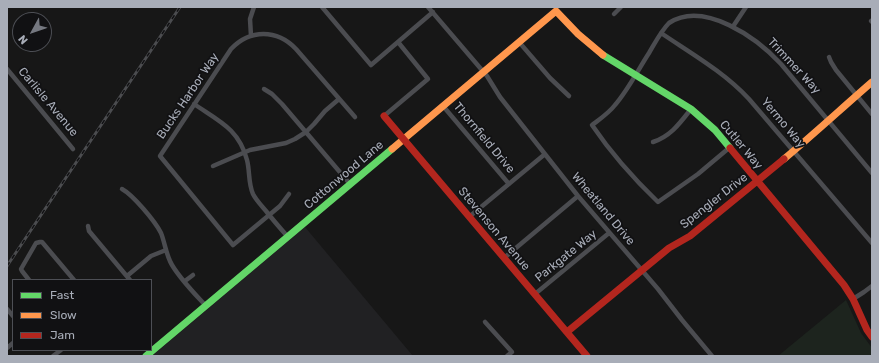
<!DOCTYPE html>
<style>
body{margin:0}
#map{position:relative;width:879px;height:363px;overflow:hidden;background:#171717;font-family:Rubik,sans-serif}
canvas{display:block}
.frame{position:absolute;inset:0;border:8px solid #a8adb8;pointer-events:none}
.legend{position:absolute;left:12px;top:279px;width:140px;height:72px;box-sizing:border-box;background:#111113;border:1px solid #4d4f55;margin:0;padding:5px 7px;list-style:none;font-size:12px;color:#a8adb8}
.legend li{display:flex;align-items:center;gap:8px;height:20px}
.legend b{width:20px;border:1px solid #4d4f55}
.north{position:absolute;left:12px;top:12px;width:40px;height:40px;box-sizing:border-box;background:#111113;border:1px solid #4d4f55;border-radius:50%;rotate:230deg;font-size:11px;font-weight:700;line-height:16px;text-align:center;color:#a8adb8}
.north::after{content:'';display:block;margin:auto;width:14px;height:18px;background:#757880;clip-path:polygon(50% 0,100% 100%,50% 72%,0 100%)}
</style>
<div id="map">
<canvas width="879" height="363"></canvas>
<div class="frame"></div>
<ul class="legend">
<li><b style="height:5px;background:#63d668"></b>Fast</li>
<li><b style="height:5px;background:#ff974d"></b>Slow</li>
<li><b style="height:5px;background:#b3261e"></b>Jam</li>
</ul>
<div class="north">N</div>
</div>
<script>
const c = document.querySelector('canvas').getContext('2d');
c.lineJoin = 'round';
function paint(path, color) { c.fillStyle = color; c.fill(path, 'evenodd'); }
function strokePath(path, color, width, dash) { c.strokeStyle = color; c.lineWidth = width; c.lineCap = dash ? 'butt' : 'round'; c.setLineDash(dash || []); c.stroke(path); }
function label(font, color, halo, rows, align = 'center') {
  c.font = font + ' Rubik,sans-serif'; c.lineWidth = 3.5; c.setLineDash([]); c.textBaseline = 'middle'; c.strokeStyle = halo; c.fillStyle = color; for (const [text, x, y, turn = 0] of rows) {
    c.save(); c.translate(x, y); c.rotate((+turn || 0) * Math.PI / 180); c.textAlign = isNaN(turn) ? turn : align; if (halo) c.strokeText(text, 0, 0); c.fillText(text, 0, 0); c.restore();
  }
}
const built = new Path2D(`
 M305 227 413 356H152Z`);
const green = new Path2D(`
 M846 300 861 333 872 348V356H778Z`);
const street = new Path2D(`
 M322 7 371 65 433 12
 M428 7 487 76 500 97 578 196 658 289 682 320 712 356
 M614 14 621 7
 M871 21 872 22
 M734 25 746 7
 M661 33C692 54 724 72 749 99L872 243
 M251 36 250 19 254 7
 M519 42 550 78 569 96
 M829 57 831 62 836 70 872 114
 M7 69 73 149
 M264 89 272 94 282 104 350 184
 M194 104C219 121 239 129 247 160 250 171 248 183 253 194 256 200 261 205 266 211 273 220 280 228 288 237
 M443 106 509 184
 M384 116 428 79 398 42
 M653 142C671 136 680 123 691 109
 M729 148 698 174 658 202C633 178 611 153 592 125 600 119 609 113 615 105 628 90 638 70 649 53 655 43 661 31 669 23 704 0 757 38 781 64L872 173
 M213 166 250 150 286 143 295 139 306 132 314 124 325 111 339 99
 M122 189C133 195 155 221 161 233 165 243 166 255 172 265 181 280 194 293 206 306
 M289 194 280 206 233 245 160 156 231 49C250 29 277 29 296 49L355 117
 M469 217 545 154
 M88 226 89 231 130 280
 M504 258 578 196
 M127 276 151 256 166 250
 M29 280 22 271 21 269 36 243 40 242H42L74 280
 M185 281 193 275
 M535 294 609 233
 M853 299 864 292 872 286
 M7 309 13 316
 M485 322 512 352 507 356
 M7 348 13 343
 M53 356 61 350`);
const fast = new Path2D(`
 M603 55 691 109 715 130 730 148
 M146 356 392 149`);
const slow = new Path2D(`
 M392 149 556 11 578 34 603 55
 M784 159C814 134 842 108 872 82`);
const jam = new Path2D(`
 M384 116 587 356
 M730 148 844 285 853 299 867 330 872 337
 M567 332 669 248 690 236 784 159`);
const rail = new Path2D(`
 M7 266 180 7`);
const streetNames = [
 ["Trimmer Way",794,66,47],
 ["Bucks Harbor Way",188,96,-56],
 ["Carlisle Avenue",48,102,50],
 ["Yermo Way",783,123,50],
 ["Thornfield Drive",484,138,50],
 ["Cutler Way",741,145,50],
 ["Cottonwood Lane",344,175,-40],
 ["Spengler Drive",714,201,-38],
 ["Wheatland Drive",603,209,50],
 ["Stevenson Avenue",494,229,50],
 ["Parkgate Way",566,256,-39]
];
paint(built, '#212123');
paint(green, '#1d241e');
strokePath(street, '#4b4c50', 4.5);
strokePath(fast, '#63d668', 7);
strokePath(slow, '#ff974d', 7);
strokePath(jam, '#b3261e', 7);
strokePath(rail, '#4b4c4f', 3);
strokePath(rail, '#111113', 1.5, [4.5]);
label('12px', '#a8adb8', '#111113', streetNames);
</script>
